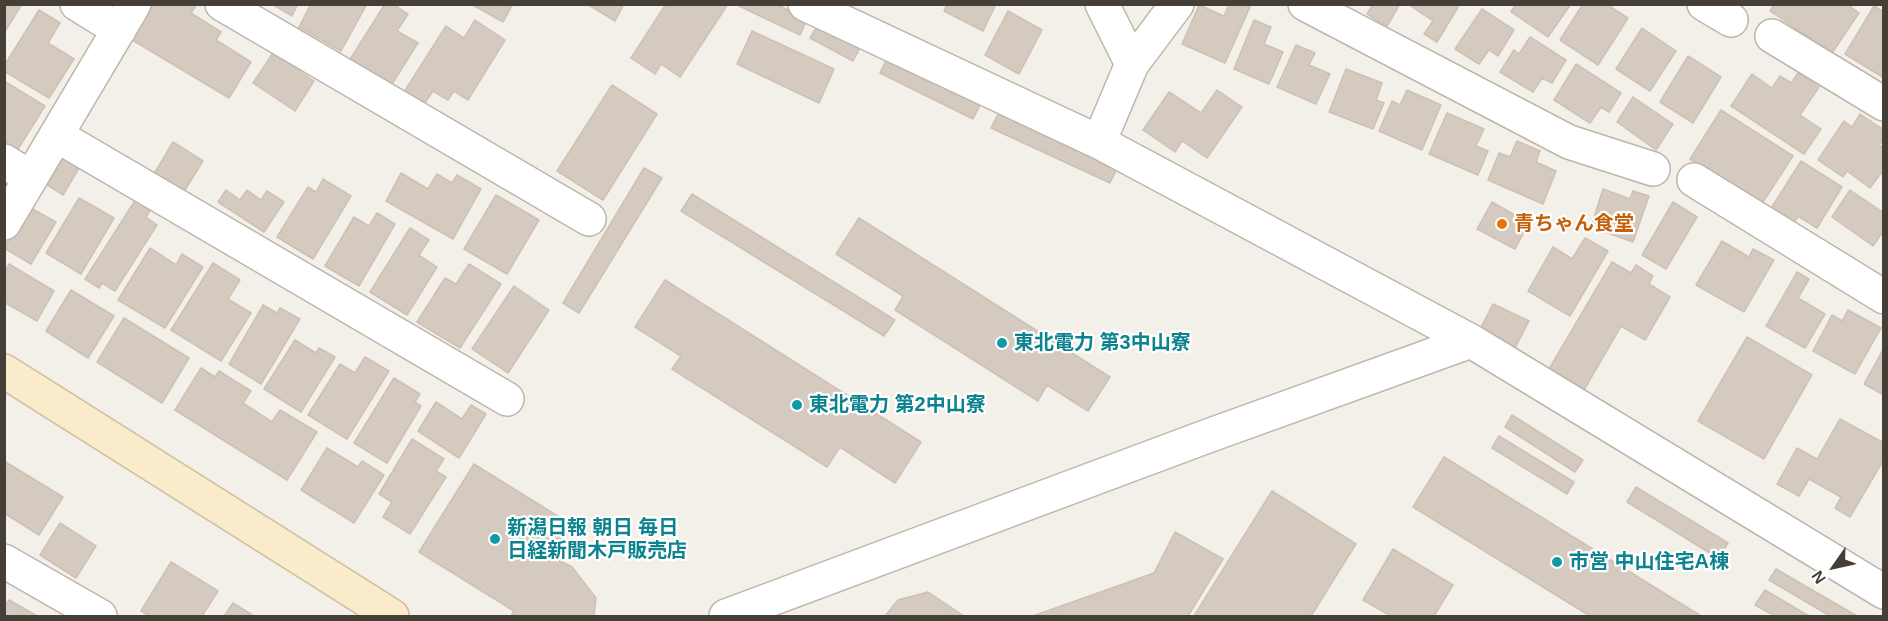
<!DOCTYPE html>
<meta charset="utf-8">
<style>
body{margin:0}
#map{position:relative;width:1888px;height:621px;overflow:hidden;background:#f3efe9;font-family:Arial,sans-serif}
canvas{display:block}
.frame{position:absolute;inset:0;border:6px solid #463f38;pointer-events:none}
.north{position:absolute;left:1804px;top:537px;width:60px;height:60px;-webkit-text-stroke:4px #fff;paint-order:stroke;rotate:236deg;font-size:16px;font-weight:700;line-height:24px;text-align:center;color:#463f38}
.north::after{content:'';display:block;margin:auto;width:21px;height:27px;background:#463f38;clip-path:polygon(50% 0,100% 100%,50% 72%,0 100%)}
</style>
<div id="map">
<canvas width="1888" height="621"></canvas>
<div class="frame"></div>
<div class="north">N</div>
</div>
<script>
const c = document.querySelector('canvas').getContext('2d');
c.lineJoin = 'round';
function paint(path, color) { c.fillStyle = color; c.fill(path, 'evenodd'); }
function strokePath(path, color, width, dash) { c.strokeStyle = color; c.lineWidth = width; c.lineCap = dash ? 'butt' : 'round'; c.setLineDash(dash || []); c.stroke(path); }
function label(font, color, halo, rows, align = 'center') {
  c.font = font + ' Arial,"Noto Sans JP",sans-serif'; c.lineWidth = 4.5; c.setLineDash([]); c.textBaseline = 'middle'; c.strokeStyle = halo; c.fillStyle = color; for (const [text, x, y, turn = 0] of rows) {
    c.save(); c.translate(x, y); c.rotate((+turn || 0) * Math.PI / 180); c.textAlign = isNaN(turn) ? turn : align; if (halo) c.strokeText(text, 0, 0); c.fillText(text, 0, 0); c.restore();
  }
}
const building = new Path2D(`
 M4 4H22L4 33Z
 M149 4H192L195 7 191 13 221 32 216 40 251 62 229 98 129 38Z
 M272 4H298L292 16Z
 M311 4H367L341 51 299 27Z
 M385 4H393L408 14 397 31 418 43 390 87 349 61Z
 M471 4H513L503 22Z
 M587 4H624L615 21Z
 M666 4H728L680 77 661 64 655 74 631 58Z
 M740 4H776L807 20 800 35 739 6Z
 M947 4H996L983 31 944 11Z
 M1229 4H1245L1250 7 1225 63 1182 44 1199 5 1224 16Z
 M1371 4H1400L1387 26 1367 14 1372 6Z
 M1408 4H1460L1437 42 1424 34 1433 21Z
 M1516 4H1571L1548 37 1511 12Z
 M1583 4H1606L1628 18 1598 65 1560 40Z
 M1774 4H1847L1859 13 1832 53 1770 11Z
 M1874 6 1884 12V78L1845 54Z
 M1482 9 1514 30 1498 56 1489 50 1479 64 1455 49Z
 M39 10 60 23 48 43 74 59 49 98 4 71V66Z
 M1008 11 1042 30 1019 74 985 55Z
 M475 20 505 40 468 100 454 91 448 100 433 91 424 104 404 92 446 26 464 38Z
 M1254 20 1271 27 1264 44 1283 52 1269 84 1234 69Z
 M818 25 860 48 853 61 810 38Z
 M1642 28 1676 51 1650 91 1616 69Z
 M752 31 834 69 819 103 737 64Z
 M1530 37 1566 60 1552 83 1542 78 1533 92 1500 72 1514 50 1519 54Z
 M1296 45 1315 53 1309 65 1330 74 1316 104 1277 87Z
 M273 53 314 81 295 111 253 83Z
 M1688 56 1721 77 1693 123 1660 102Z
 M887 58 980 105 973 119 880 73Z
 M1576 64 1621 93 1609 112 1601 107 1590 123 1554 100Z
 M1346 69 1382 83 1376 100 1384 103 1373 129 1329 112Z
 M1798 73 1819 87 1800 115 1821 129 1804 154 1731 106 1752 74 1772 88 1780 76 1791 83Z
 M4 81 45 106 18 149 4 141Z
 M612 85 657 114 603 200 557 171Z
 M1217 90 1242 107 1207 158 1182 141 1175 152 1143 130 1169 92 1201 113Z
 M1407 90 1441 105 1422 150 1379 131 1392 101 1400 105Z
 M1633 97 1673 124 1656 150 1617 122Z
 M1000 110 1118 166 1110 183 991 128Z
 M1721 110 1793 156 1761 205 1690 159Z
 M1447 113 1484 129 1476 146 1488 151 1478 175 1429 154Z
 M1860 114 1884 130V138L1879 145 1884 148V169L1870 188 1847 171 1843 177 1818 160 1844 121 1852 127Z
 M1517 141 1540 151 1536 162 1556 171 1543 204 1488 180 1499 153 1510 157Z
 M173 142 203 161 183 193 154 174Z
 M62 150 82 163 63 195 43 182Z
 M1801 161 1842 187 1817 228 1798 216 1793 224 1770 210Z
 M644 168 662 178 579 313 563 303Z
 M401 173 428 189 437 174 452 183 457 175 481 189 453 239 386 201Z
 M323 179 351 196 313 259 277 237 308 187 316 192Z
 M1603 189 1630 199 1633 191 1649 196 1633 242 1591 227Z
 M226 190 240 200 247 190 261 200 267 191 284 202 264 232 218 202Z
 M1850 190 1884 213V230L1873 246 1832 217Z
 M692 194 895 320 884 336 681 211Z
 M496 195 539 220 507 274 464 249Z
 M79 198 114 218 81 274 46 253Z
 M136 199 151 209 146 217 157 225 115 291 102 283 99 288 85 279Z
 M1492 202 1529 223 1515 249 1477 229Z
 M1673 202 1697 217 1666 269 1642 255Z
 M29 207 56 222 31 264 4 248Z
 M377 213 395 224 359 286 325 266 354 217 369 226Z
 M859 218 1110 377 1088 411 1047 385 1038 401 895 310 903 296 836 254Z
 M410 228 429 240 419 255 437 267 407 315 370 292Z
 M1585 238 1608 251 1570 316 1528 291 1553 247 1572 259Z
 M1722 241 1749 257 1753 249 1774 260 1744 312 1696 285Z
 M150 248 176 265 182 254 203 267 165 328 118 300Z
 M1612 262 1631 273 1636 265 1653 276 1649 284 1670 297 1645 340 1621 326 1584 390 1549 369Z
 M213 263 240 280 228 299 251 313 221 361 171 330Z
 M9 264 54 291 37 321 4 302V273Z
 M469 264 501 284 460 348 417 322 445 278 456 284Z
 M1797 272 1809 279 1798 298 1825 314 1805 348 1766 326Z
 M665 280 921 442 895 483 840 447 827 467 672 369 681 356 635 327Z
 M514 286 549 310 508 373 472 349Z
 M71 290 114 316 88 358 46 331Z
 M1493 304 1529 321 1514 350 1478 333Z
 M263 305 277 313 280 308 300 319 261 384 229 364Z
 M1848 310 1881 328 1855 374 1813 351 1832 315 1842 321Z
 M124 318 189 358 162 403 97 362Z
 M1747 337 1812 375 1764 459 1698 421Z
 M295 340 316 353 319 348 335 357 301 412 264 389Z
 M1884 348V395L1864 384Z
 M365 357 389 371 347 439 308 415 340 364 355 373Z
 M201 368 215 377 219 371 251 391 243 403 272 422 280 410 317 432 287 480 175 410Z
 M394 378 420 394 415 402 421 406 387 463 354 443Z
 M436 402 462 419 471 405 486 414 459 458 418 431Z
 M1512 415 1583 460 1575 472 1505 427Z
 M1840 419 1884 443V459L1850 517 1835 508 1841 497 1809 479 1799 496 1777 484 1797 448 1817 459Z
 M1499 436 1574 482 1567 494 1492 448Z
 M412 439 444 459 436 471 446 477 410 534 383 517 392 502 379 494Z
 M327 448 358 467 362 461 384 475 354 523 301 490Z
 M1444 457 1701 616H1590L1413 507Z
 M4 461 63 497 39 535 4 513Z
 M474 464 572 525 553 557 572 567 596 598 594 616H511L514 611 419 552Z
 M1636 487 1728 543 1718 558 1627 502Z
 M1272 491 1356 544 1311 616H1194Z
 M60 523 96 546 76 578 40 555Z
 M1175 532 1223 559 1188 616H1033L1154 573Z
 M1393 549 1453 585 1434 616H1391L1363 600Z
 M171 562 218 591 202 616H150L141 611Z
 M1776 569 1857 616H1830L1769 580Z
 M1765 590 1809 616H1775L1755 605Z
 M928 592 964 616H885L898 600Z
 M9 600 37 616H4V608Z
 M233 603 254 616H224Z`);
const street = new Path2D(`
 M77 4 119 30
 M222 4 589 219
 M805 4 1099 142 1471 341 1884 592
 M1102 4 1132 64
 M1305 4 1569 142 1653 169
 M1704 4 1731 20
 M1772 36 1884 104
 M56 135 507 399
 M1099 142 1132 64 1177 4
 M4 161 31 178
 M1694 180 1884 297
 M4 223 134 4
 M4 561 100 616
 M726 616 1205 437 1471 341`);
const secondary = new Path2D(`
 M4 371 392 616`);
const markers = [
 [1502,224,6,"#e8710a"],
 [1002,343,6,"#0f9aa8"],
 [797,405,6,"#0f9aa8"],
 [495,539,6,"#0f9aa8"],
 [1557,562,6,"#0f9aa8"]
];
const foodNames = [
 ["青ちゃん食堂",1514,224]
];
const cultureNames = [
 ["東北電力 第3中山寮",1014,343],
 ["東北電力 第2中山寮",809,405],
 ["新潟日報 朝日 毎日",507,528],
 ["日経新聞木戸販売店",507,551],
 ["市営 中山住宅A棟",1569,562]
];
paint(building, '#d4cabf');
strokePath(building, '#cec1b3', 1.5);
strokePath(street, '#beb6ac', 36);
strokePath(secondary, '#cfbd9c', 36);
strokePath(street, '#fff', 33);
strokePath(secondary, '#faebcb', 33);
for (const [x, y, r, color] of markers) { const dot = new Path2D(); dot.arc(x, y, r, 0, 2 * Math.PI); c.fillStyle = color; c.fill(dot); strokePath(dot, '#fff', 2); }
label('bold 20px', '#c56008', '#fff', foodNames, 'left');
label('bold 20px', '#0d838f', '#fff', cultureNames, 'left');
</script>
